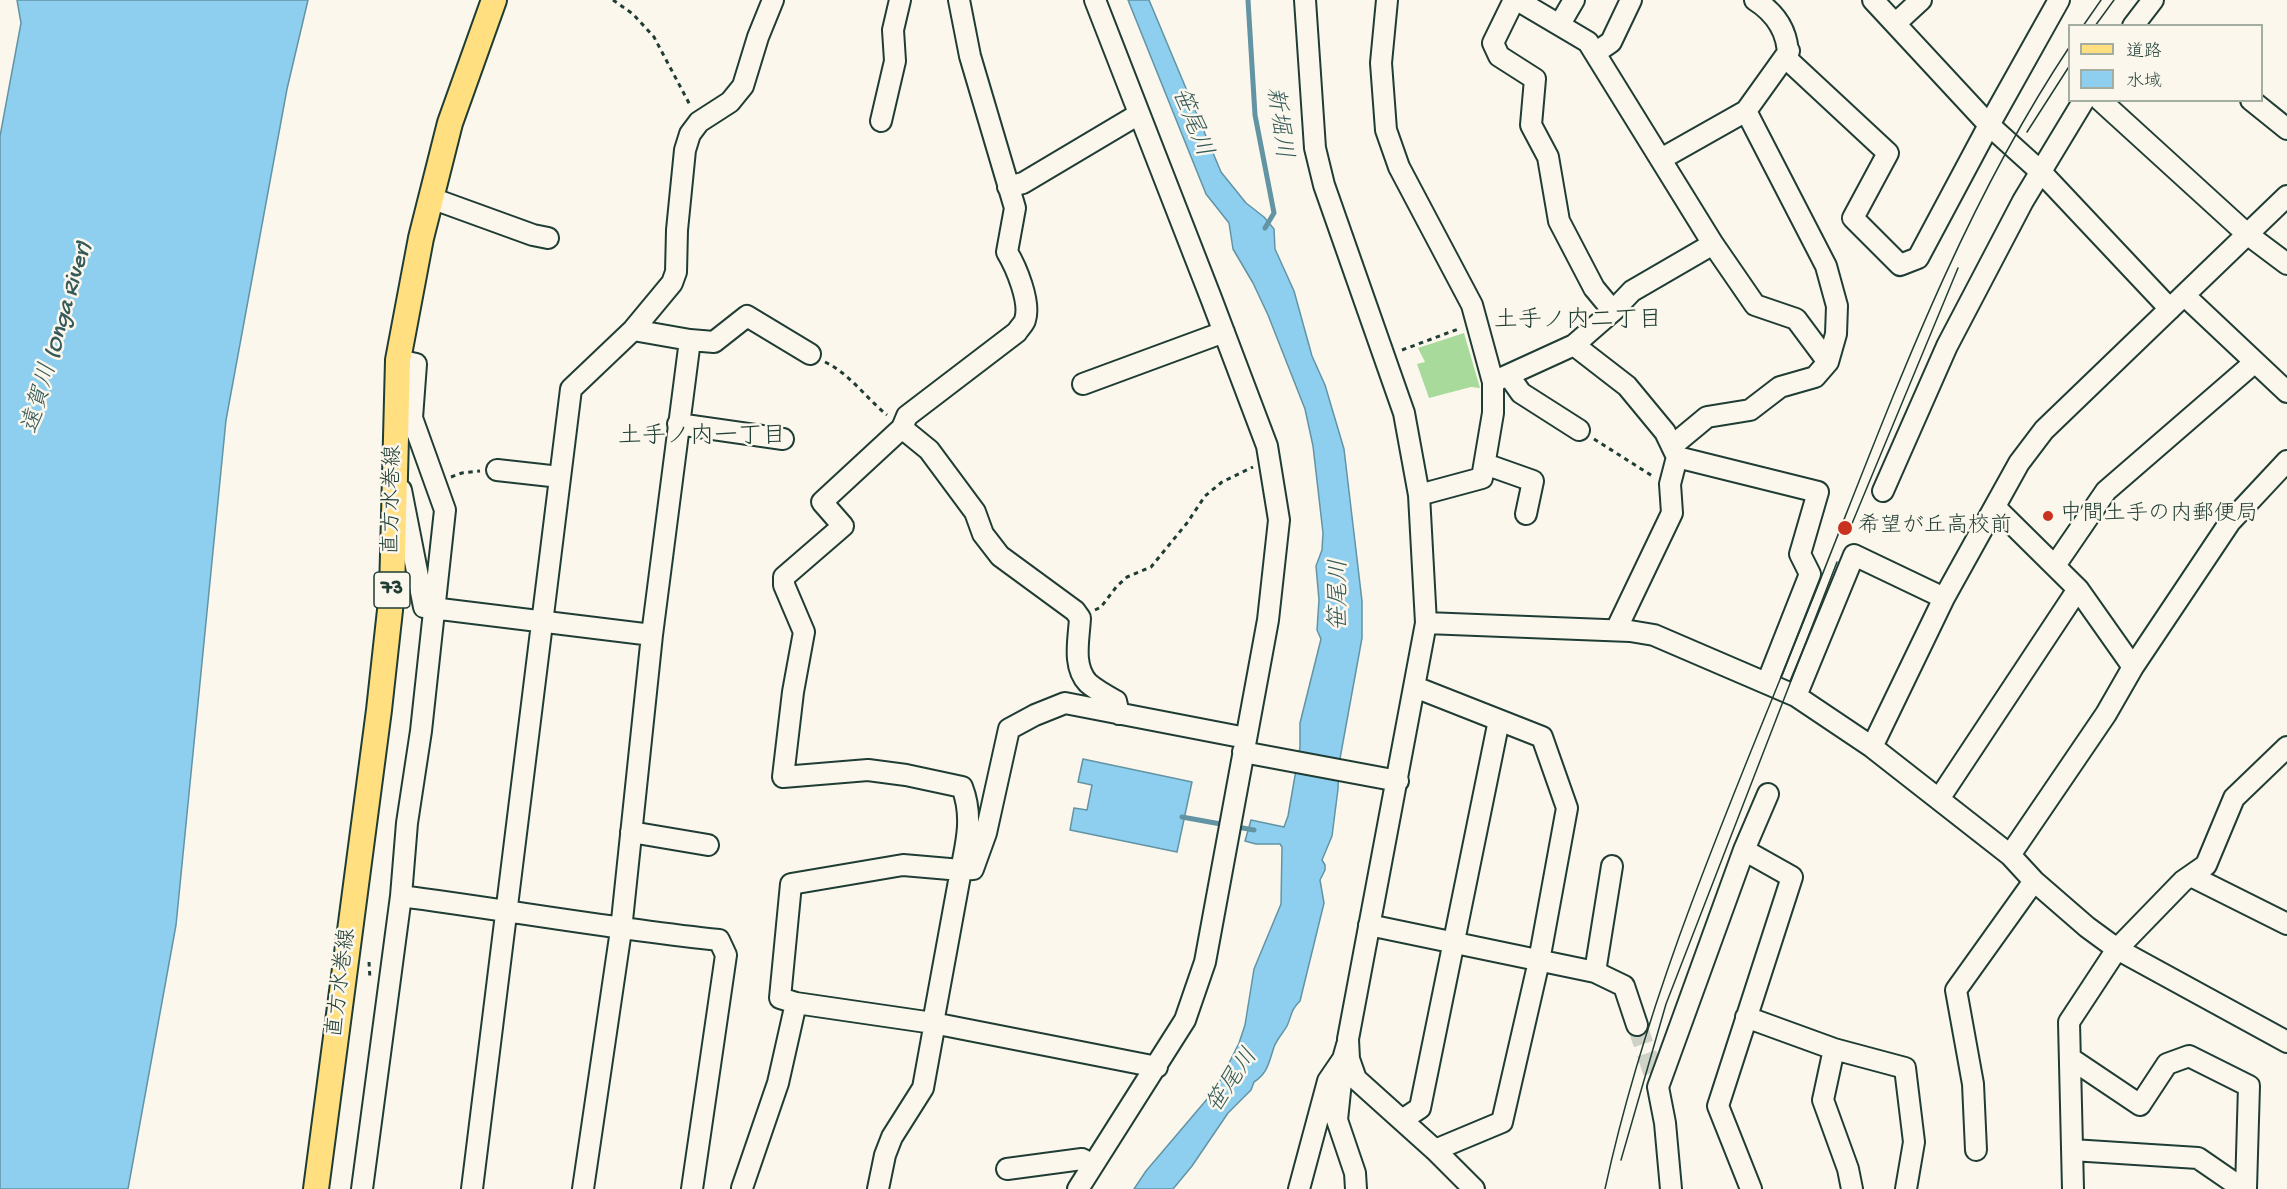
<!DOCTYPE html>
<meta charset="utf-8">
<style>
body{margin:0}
#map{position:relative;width:2287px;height:1189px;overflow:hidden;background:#fbf7ec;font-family:"Gochi Hand","Klee One",sans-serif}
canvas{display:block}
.legend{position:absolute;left:2068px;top:24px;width:195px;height:78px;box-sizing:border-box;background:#fbf7ec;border:2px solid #a3ada2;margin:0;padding:8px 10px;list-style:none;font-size:18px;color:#1f3d34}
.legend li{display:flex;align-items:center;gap:12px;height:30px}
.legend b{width:30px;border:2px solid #a3ada2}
</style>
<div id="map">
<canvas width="2287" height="1189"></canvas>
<ul class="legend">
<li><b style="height:8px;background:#ffdf80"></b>道路</li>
<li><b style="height:16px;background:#8eceef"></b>水域</li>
</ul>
</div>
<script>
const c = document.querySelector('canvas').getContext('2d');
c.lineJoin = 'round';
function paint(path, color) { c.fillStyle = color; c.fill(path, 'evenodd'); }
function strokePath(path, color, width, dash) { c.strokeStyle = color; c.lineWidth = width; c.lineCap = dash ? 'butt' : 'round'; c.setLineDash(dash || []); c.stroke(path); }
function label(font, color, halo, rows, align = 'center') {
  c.font = font + ' "Gochi Hand","Klee One",sans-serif'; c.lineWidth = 5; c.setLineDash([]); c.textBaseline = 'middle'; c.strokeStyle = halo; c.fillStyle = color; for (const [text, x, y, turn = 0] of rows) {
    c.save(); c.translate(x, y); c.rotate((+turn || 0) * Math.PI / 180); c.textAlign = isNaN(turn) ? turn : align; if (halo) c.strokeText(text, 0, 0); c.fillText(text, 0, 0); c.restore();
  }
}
const green = new Path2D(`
 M1464 333 1480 388 1471 387 1429 398 1417 364 1425 362 1418 348Z`);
const water = new Path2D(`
 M17 0H308L287 89 226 420 176 925 128 1189H0V136L21 23Z
 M1128 0H1149L1221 172 1246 203 1264 217 1274 229 1275 249 1294 291 1312 356 1325 385 1344 449 1362 601V638L1339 764 1338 789 1332 836 1322 860 1325 865V870L1320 880 1324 903 1300 1001C1290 1011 1292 1015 1287 1026 1283 1033 1277 1039 1274 1047 1269 1062 1268 1073 1254 1082L1251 1090 1228 1113 1192 1166 1173 1189H1134L1146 1171 1208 1098 1221 1079 1239 1043 1245 1025 1254 969 1281 904 1282 847 1280 844H1256L1245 841 1251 820 1284 827 1288 816 1300 747V723L1321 639 1317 630 1319 600 1316 566 1322 550 1323 533 1313 446 1305 409 1268 315 1253 283 1233 249 1229 223 1206 194Z
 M1083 759 1192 782 1177 852 1070 830 1074 808 1087 810 1092 785 1078 782Z`);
const stream = new Path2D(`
 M1248 0 1255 115 1274 213 1265 228
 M1182 817 1254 830`);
const minorTunnel = new Path2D(`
 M1637 1025 1658 1087`);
const path = new Path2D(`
 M613 0 633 14 654 37 690 105
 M1402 350 1461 328
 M825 362C850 374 866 398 887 415
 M1594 439 1654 477
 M451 477 462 473 480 471
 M1095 610 1101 607 1117 586 1127 577 1151 567 1187 523 1205 496 1222 482 1253 467
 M369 962 370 979`);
const minor = new Path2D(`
 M959 0 970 56 1015 208 1007 252C1016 267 1031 302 1025 320 1024 324 1019 328 1017 332L907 416 902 428 822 502 843 526 784 577V585L804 632 793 692 783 777 868 770 906 775 962 787C973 815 967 841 961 870L903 865 791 884 780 998 796 1003 933 1023 1157 1067
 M1305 0 1315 148 1324 185 1404 413 1419 495 1426 623 1348 1039 1349 1059 1356 1079 1435 1150 1474 1189
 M1387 0 1381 63 1386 130 1399 167 1472 305 1493 382V413L1482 478 1419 495
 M1514 0 1493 43 1499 56 1535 79 1531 125 1548 157 1559 221 1594 288 1613 311
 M1755 0C1777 14 1789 34 1788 60L1888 153 1853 218 1900 265 1918 258 1989 125 2059 0
 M1873 0 1989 125 2041 172 2170 309
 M1896 23 1921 0
 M1560 24 1574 0
 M2133 26 2153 0
 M1595 53 1611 42 1631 0
 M2100 100 2247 234 2287 264
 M2251 100 2287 129
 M1746 111 1789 51
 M881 121 895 61 893 30 900 0
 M1661 159 1746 111 1826 266 1837 306 1836 334 1828 362
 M1008 187 1023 183 1139 114
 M431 198 533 235 548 238
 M2184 295 2287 392
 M690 340 714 342 747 316 810 354
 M1574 345 1627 386 1665 432 1677 457 1818 492 1800 554 1810 574 1767 683
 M1509 376 1521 393 1579 430
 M1493 382 1574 345 1613 311 1632 291 1713 244 1588 42 1517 0
 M1083 384 1224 332
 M678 424 783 439
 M902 428 929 450 975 512 983 534 1000 556 1075 611 1080 618C1079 639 1072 666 1088 683 1096 690 1107 696 1116 701L1119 714
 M1672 446 1707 417 1750 410 1780 387 1815 377 1828 362 1796 319 1755 305 1713 244
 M1485 464 1533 481 1526 514
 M497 470 560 477
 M401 490 424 607 652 635
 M1883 491 1947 346 2023 201 2084 100
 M1995 507 2078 589 2133 667
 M2056 564 2106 491 2255 362
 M1426 623 1630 631 1654 635 1796 696 1872 747 2010 855 2034 881 2087 927 2117 949 2287 1042
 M1616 630 1672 513 1670 484 1677 457
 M1415 687 1542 737 1567 808 1539 961 1502 1122 1435 1150
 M1796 696 1854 555 1944 598
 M1872 747 1944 598 2019 463 2044 430 2287 196
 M1243 752 1398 781
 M1939 799 2078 589
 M631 832 708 845
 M1744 850 1792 877 1718 1106 1751 1189
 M2010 855 2106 714 2133 667 2230 522 2287 461
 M2191 876 2287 924
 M401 896C507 910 613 929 719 940L726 955 692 1189
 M1369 925 1595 972 1612 866
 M1595 972 1624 986 1637 1025
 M1746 1017 1834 1049 1905 1068 1914 1142 1906 1189
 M1834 1049 1823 1100 1848 1169 1852 1189
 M2070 1058 2140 1105 2167 1064 2189 1056 2249 1086 2246 1189
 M1343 1062 1337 1120 1355 1173 1356 1189
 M1402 1120 1420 1108 1499 720
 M1976 1150 1973 1084 1956 990 2034 881
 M2072 1150 2198 1158 2243 1189
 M1007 1169 1082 1159 1093 1165
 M742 1188 778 1083 796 1003
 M362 1189 401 896 407 823 421 731 445 510 412 418 416 364 398 360
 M472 1189 571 389 633 330 672 283 676 272 677 230 685 150 690 134 699 122 730 102 743 86 758 37 773 0
 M583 1189 621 930 652 635 690 340 633 330
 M878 1189 885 1155 892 1137 923 1088 933 1033V1023L961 870 973 869 986 833 1009 729 1035 715 1065 703 1246 738
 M1078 1189 1185 1020 1205 962 1268 620 1279 520 1267 446 1211 298 1095 0
 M1299 1189 1328 1081 1343 1059 1347 1045
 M1671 1189 1665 1123 1658 1087 1744 850 1768 794
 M2073 1189 2069 1022 2117 949 2183 881 2206 865 2234 798 2287 747`);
const major = new Path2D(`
 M316 1189 379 710 392 592 398 360 421 238 450 123 494 0`);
const tram = new Path2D(`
 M2083 26 2101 0
 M2095 26 2114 0
 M2027 132 2070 65
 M1851 526 1958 268
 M1621 1160 1666 1004 1837 562
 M1605 1189C1649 986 1734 795 1811 603 1887 413 1956 217 2070 46`);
const markers = [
 [2048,516,6,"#c8321e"],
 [1845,528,8,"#c8321e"]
];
const shields = [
 [392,590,36]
];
const shieldNames = [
 ["73",392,590]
];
const streetNames = [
 ["直方水巻線",394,500,-89],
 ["直方水巻線",343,983,-83]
];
const poiNames = [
 ["中間土手の内郵便局",2060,516],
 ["希望が丘高校前",1858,528]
];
const waterNames = [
 ["笹尾川",1190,123,68],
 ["新堀川",1277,123,82],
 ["遠賀川 (Onga River)",59,338,-74],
 ["笹尾川",1341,595,-90],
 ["笹尾川",1234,1082,-56]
];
const neighbourhoodNames = [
 ["土手ノ内二丁目",1578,322],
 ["土手ノ内一丁目",702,438]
];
paint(green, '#a8da9b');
paint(water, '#8eceef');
strokePath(water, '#6294a4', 1.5);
strokePath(stream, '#6294a4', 5);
strokePath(minorTunnel, '#cfd2c7', 20, [20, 10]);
strokePath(minor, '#1f3d34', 24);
strokePath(major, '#1f3d34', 28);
strokePath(path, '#1f3d34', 3, [4.5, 4.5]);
strokePath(minor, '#fbf7ec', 20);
strokePath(major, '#ffdf80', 24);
strokePath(tram, '#1f3d34', 1.5);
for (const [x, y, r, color] of markers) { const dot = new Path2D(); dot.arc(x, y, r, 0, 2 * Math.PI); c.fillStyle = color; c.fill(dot); strokePath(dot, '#fbf7ec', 2); }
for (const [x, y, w] of shields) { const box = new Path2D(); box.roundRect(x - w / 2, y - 18, w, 36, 4.5); c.fillStyle = '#fbf7ec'; c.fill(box); strokePath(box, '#1f3d34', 1.5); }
label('bold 21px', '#1f3d34', null, shieldNames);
label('22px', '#1f3d34', '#fbf7ec', streetNames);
label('22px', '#1f3d34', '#fbf7ec', poiNames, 'left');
label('italic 24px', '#355a59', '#fbf7ec', waterNames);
label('24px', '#1f3d34', '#fbf7ec', neighbourhoodNames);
</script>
